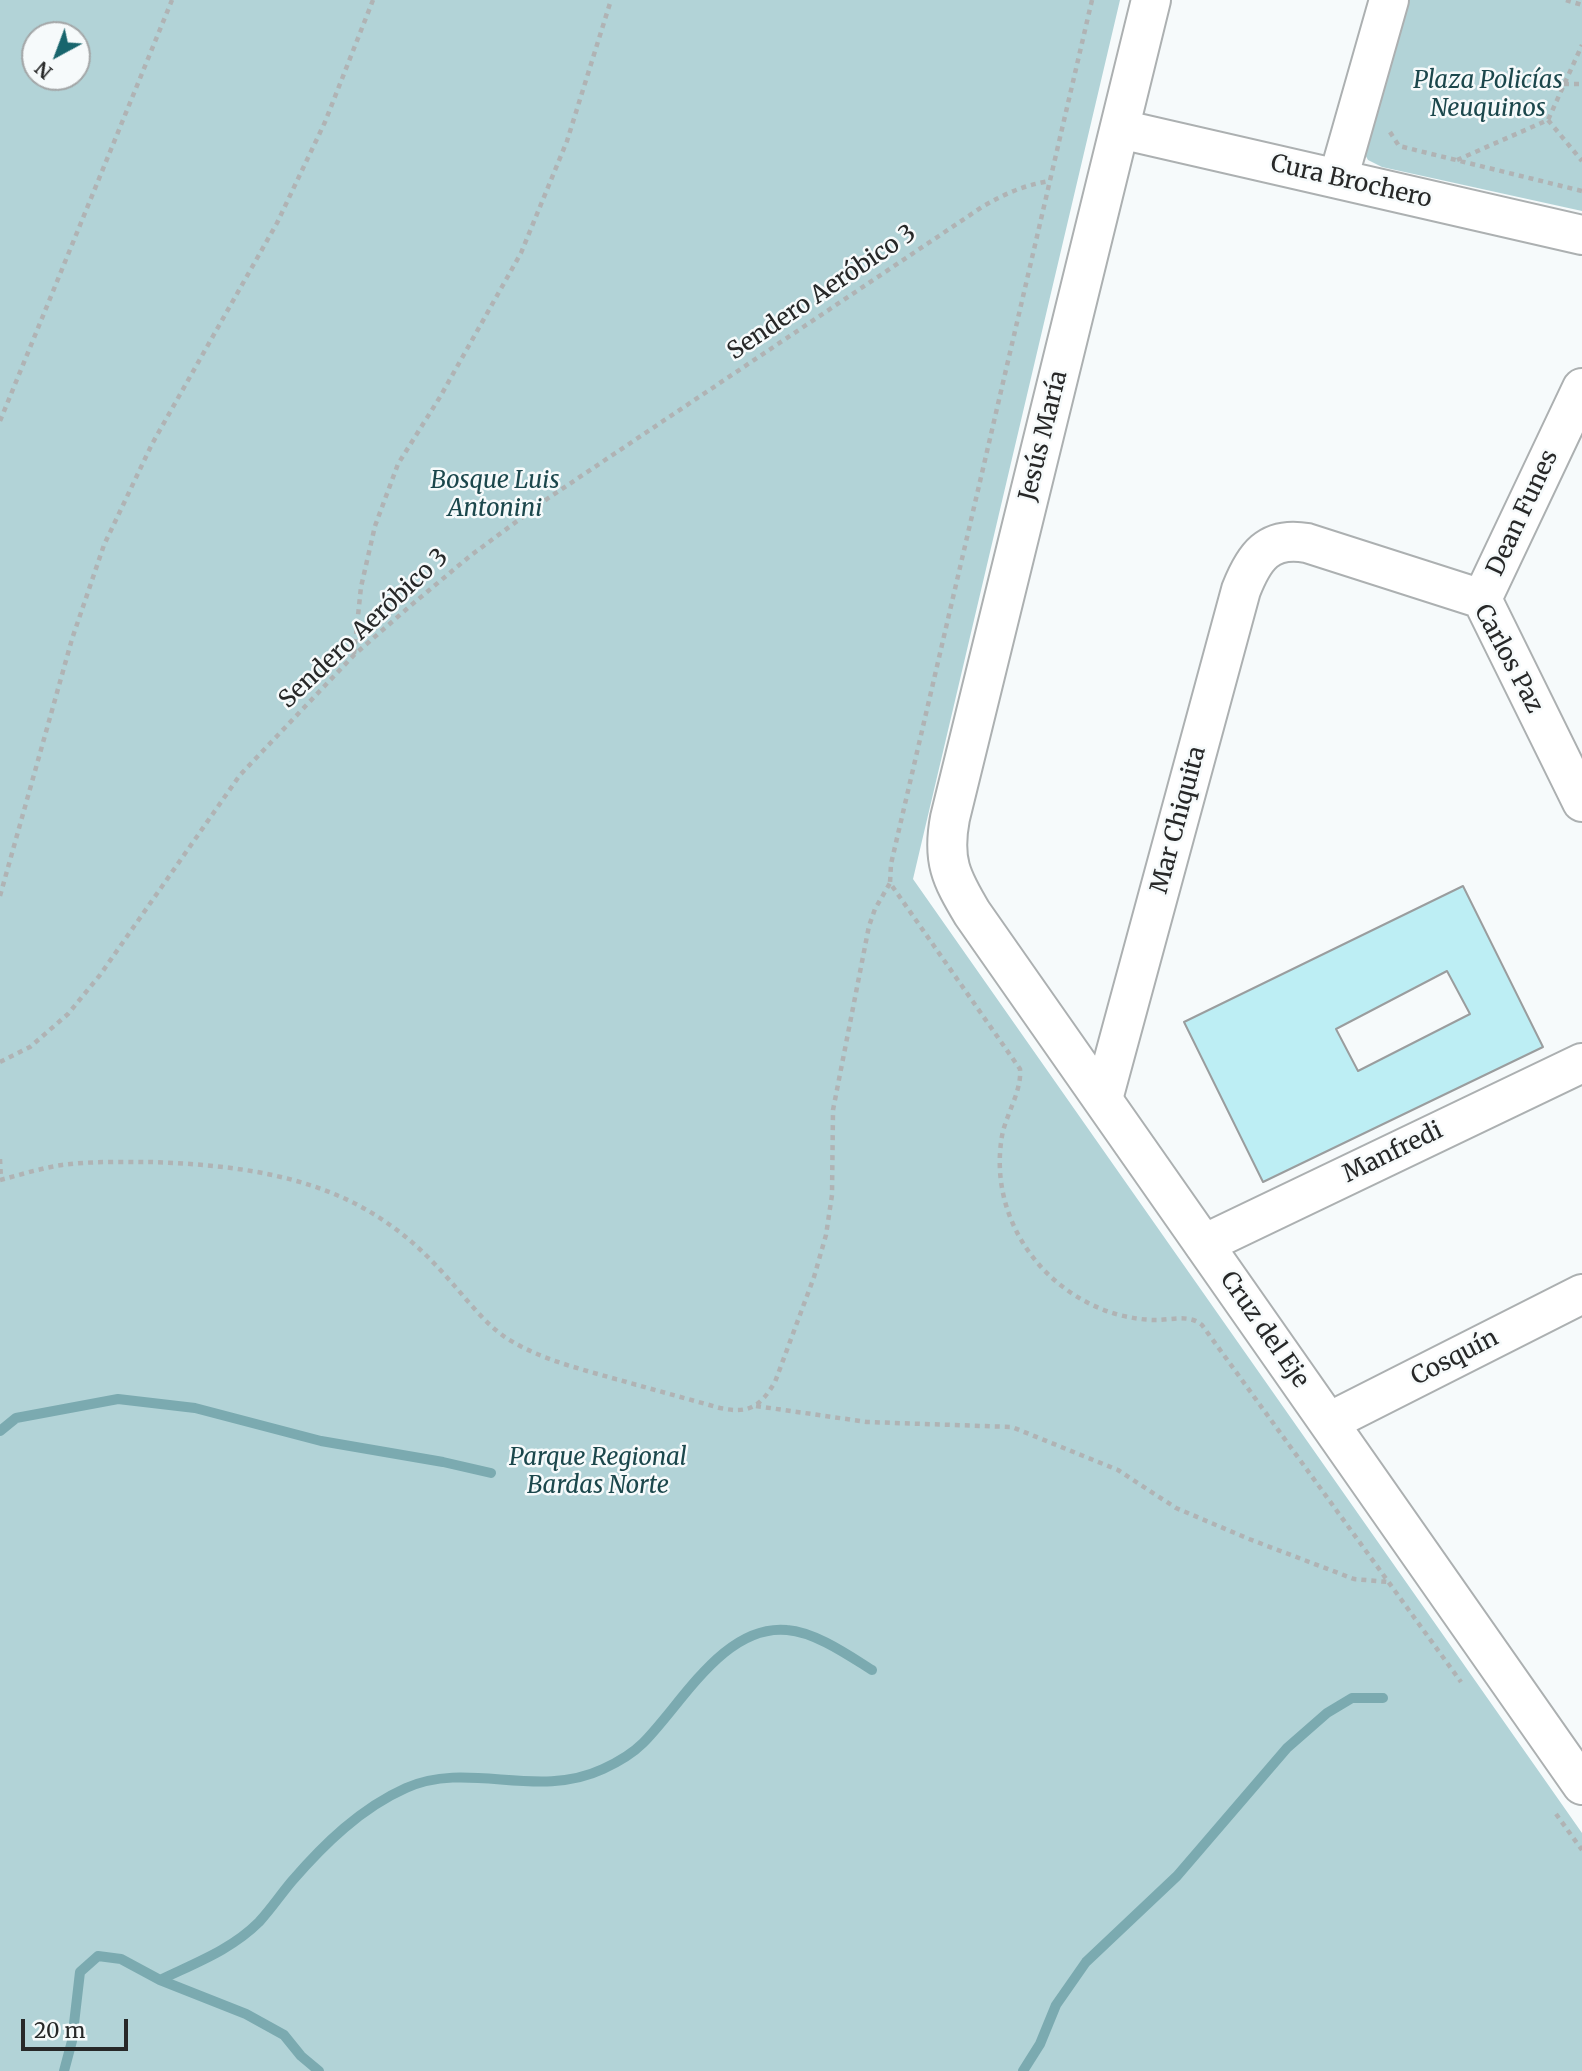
<!DOCTYPE html>
<meta charset="utf-8">
<style>
body{margin:0}
#map{position:relative;width:1582px;height:2071px;overflow:hidden;background:#f6fafb;font-family:Merriweather,serif}
canvas{display:block}
.north{position:absolute;left:21px;top:21px;width:70px;height:70px;box-sizing:border-box;background:#f6fafb;border:2px solid #a3a6a7;border-radius:50%;rotate:221deg;font-size:19px;font-weight:700;line-height:28px;text-align:center;color:#272828}
.north::after{content:'';display:block;margin:auto;width:24px;height:32px;background:#18656d;clip-path:polygon(50% 0,100% 100%,50% 72%,0 100%)}
.scale{position:absolute;left:21px;top:2019px;width:107px;height:32px;box-sizing:border-box;border:4px solid #272828;border-top:0;padding-left:9px;font-size:21px;line-height:24px;white-space:nowrap;color:#272828;-webkit-text-stroke:5px #f6fafb;paint-order:stroke}
</style>
<div id="map">
<canvas width="1582" height="2071"></canvas>
<div class="north">N</div>
<div class="scale">20 m</div>
</div>
<script>
const c = document.querySelector('canvas').getContext('2d');
c.lineJoin = 'round';
function paint(path, color) { c.fillStyle = color; c.fill(path, 'evenodd'); }
function strokePath(path, color, width, dash) { c.strokeStyle = color; c.lineWidth = width; c.lineCap = dash ? 'butt' : 'round'; c.setLineDash(dash || []); c.stroke(path); }
function label(font, color, halo, rows, align = 'center') {
  c.font = font + ' Merriweather,serif'; c.lineWidth = 5; c.setLineDash([]); c.textBaseline = 'middle'; c.strokeStyle = halo; c.fillStyle = color; for (const [text, x, y, turn = 0] of rows) {
    c.save(); c.translate(x, y); c.rotate((+turn || 0) * Math.PI / 180); c.textAlign = isNaN(turn) ? turn : align; if (halo) c.strokeText(text, 0, 0); c.fillText(text, 0, 0); c.restore();
  }
}
const green = new Path2D(`
 M0 0H1120L913 879 1582 1833V2071H0ZM35 35H77V77H35Z
 M1404 0H1582V211L1382 167 1368 160 1363 151Z`);
const stream = new Path2D(`
 M0 1431 16 1418 118 1399 195 1408 321 1441 443 1462 491 1473
 M160 1980C195 1963 231 1950 259 1922 271 1909 281 1894 292 1881 324 1844 361 1808 406 1788 468 1760 537 1800 603 1769 616 1763 633 1753 643 1743 682 1704 724 1624 787 1630 815 1632 848 1655 872 1670
 M64 2071 72 2041 80 1972 98 1956 121 1959 160 1980 246 2014 284 2035 301 2056 319 2071
 M1023 2071 1040 2044 1056 2005 1086 1962 1177 1876 1287 1748 1327 1713 1352 1698H1383`);
const building = new Path2D(`
 M1463 886 1543 1047 1263 1182 1184 1022ZM1447 971 1470 1014 1358 1071 1336 1029Z`);
const path = new Path2D(`
 M1092 0 891 864 890 883 1020 1069C1022 1091 1006 1114 1002 1136 988 1217 1041 1293 1119 1315 1132 1318 1144 1320 1156 1320 1171 1320 1190 1314 1202 1325L1461 1682
 M1566 0 1582 5
 M1564 84H1582
 M1548 120 1582 161
 M1390 132 1399 146 1582 191
 M1457 160 1548 120 1582 45
 M0 421 172 0
 M354 654 361 587 375 526 398 464 440 397 521 253 567 141 611 0
 M0 896 72 639 104 545 152 444 277 223 325 122 373 0
 M0 1062 30 1047 68 1014 100 975 240 775 354 655 409 607 470 556 547 499 982 207C1004 194 1024 185 1050 181
 M0 1159 1 1179
 M0 1180C20 1175 41 1168 62 1165 91 1161 123 1162 152 1162 235 1165 321 1175 390 1225 413 1241 433 1261 452 1283 469 1302 486 1325 508 1339 540 1359 577 1368 612 1378 648 1388 684 1398 720 1408 749 1414 760 1407 775 1382L814 1277 826 1235 832 1195 833 1110 869 926 875 909 890 883
 M756 1406 867 1422 1012 1427 1118 1470 1176 1508 1249 1539 1354 1579 1388 1582
 M1556 1814 1582 1850`);
const street = new Path2D(`
 M1120 129 1582 235
 M1338 179 1389 0
 M1482 599 1582 388
 M1103 1099 1241 590C1254 557 1268 536 1307 543L1482 599 1582 802
 M1204 1244 1582 1063
 M1329 1422 1582 1294`);
const secondary = new Path2D(`
 M1151 0 950 818C942 860 951 878 972 913L1582 1785`);
const parkNames = [
 ["Plaza Policías",1488,81],
 ["Neuquinos",1488,109],
 ["Bosque Luis",495,481],
 ["Antonini",495,509],
 ["Parque Regional",598,1458],
 ["Bardas Norte",598,1486]
];
const streetNames = [
 ["Cura Brochero",1351,182,13],
 ["Sendero Aeróbico 3",822,293,-34],
 ["Jesús María",1044,436,-76],
 ["Dean Funes",1523,513,-65],
 ["Sendero Aeróbico 3",364,629,-43],
 ["Carlos Paz",1508,659,62],
 ["Mar Chiquita",1179,820,-75],
 ["Manfredi",1393,1153,-26],
 ["Cruz del Eje",1264,1330,55],
 ["Cosquín",1455,1358,-27]
];
paint(green, '#b2d3d7');
strokePath(stream, '#7baab0', 10);
paint(building, '#bdeef4');
strokePath(building, '#9a9d9e', 2);
strokePath(street, '#acb0b1', 42);
strokePath(secondary, '#acb0b1', 42);
strokePath(path, '#b0b3b4', 4.5, [5, 5]);
strokePath(street, '#fff', 38);
strokePath(secondary, '#fff', 38);
label('italic 24px', '#1b474c', '#f6fafb', parkNames);
label('24px', '#272828', '#f6fafb', streetNames);
</script>
